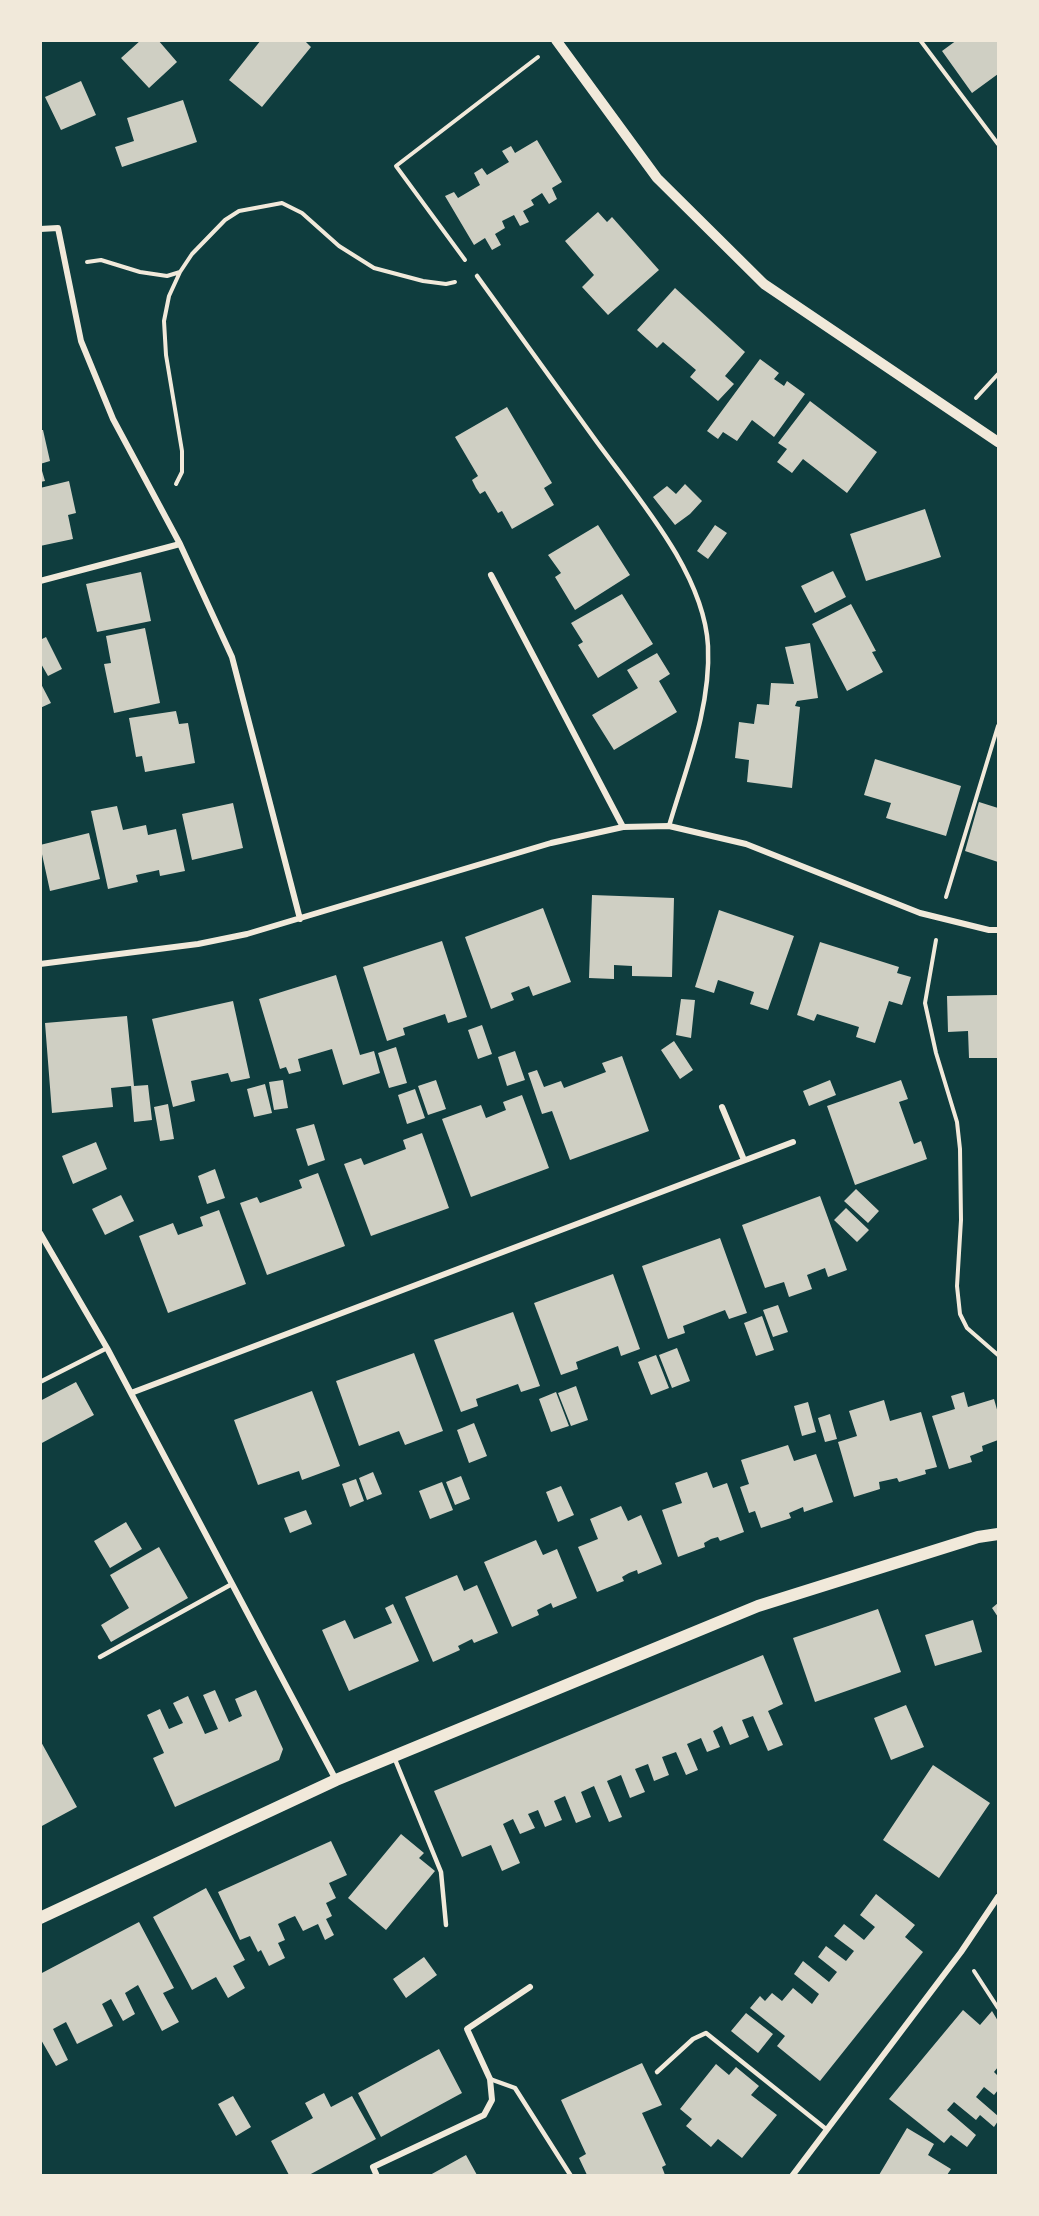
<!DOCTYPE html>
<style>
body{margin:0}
#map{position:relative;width:1039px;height:2216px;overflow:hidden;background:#0f3d3e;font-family:"Noto Serif",serif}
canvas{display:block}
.frame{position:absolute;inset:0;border:42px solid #f1e9da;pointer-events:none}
</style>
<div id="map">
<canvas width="1039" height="2216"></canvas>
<div class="frame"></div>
</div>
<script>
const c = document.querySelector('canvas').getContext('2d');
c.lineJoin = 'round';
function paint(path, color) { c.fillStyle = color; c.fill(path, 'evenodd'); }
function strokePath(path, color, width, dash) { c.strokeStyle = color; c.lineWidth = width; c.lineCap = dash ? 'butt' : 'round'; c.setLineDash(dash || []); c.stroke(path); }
const building = new Path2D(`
 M141 40H158L177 62 149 88 121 58Z
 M261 40H304L311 47 262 107 229 80Z
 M957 40H998V74L972 93 942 51Z
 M81 81 96 115 61 130 45 97Z
 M183 100 197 142 122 167 115 147 134 141 127 118Z
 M537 140 562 182 552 188 557 199 549 204 542 193 531 200 534 205 523 211 529 222 520 226 514 215 502 221 505 228 495 234 501 245 492 250 485 238 474 245 445 196 454 192 458 198 480 185 474 173 482 168 487 175 509 162 502 151 511 146 515 153Z
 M598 212 607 222 612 217 659 270 608 315 582 287 594 275 565 241Z
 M675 288 745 352 725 376 734 384 718 401 690 377 696 370 663 342 657 348 637 330Z
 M760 359 779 373 774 379 784 386 787 381 805 394 774 437 752 420 737 441 723 432 718 439 707 431Z
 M810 401 877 452 847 493 803 459 792 473 777 462 787 449 778 443Z
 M507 407 552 483 544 488 554 505 512 529 502 511 498 513 485 491 480 494 476 488 472 480 478 476 455 437Z
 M40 430H43L50 461 40 464Z
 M40 464 45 481 40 482Z
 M69 481 76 513 68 515 73 539 40 546V488Z
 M685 484 702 501 690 514 675 525 653 497 667 486 676 494Z
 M925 509 941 557 866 581 850 534Z
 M598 525 630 575 575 610 555 577 561 573 548 555Z
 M715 525 727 533 708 559 697 551Z
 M833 571 846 597 815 613 801 586Z
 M141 572 151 621 97 632 86 584Z
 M622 594 653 644 598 678 578 645 583 642 571 623Z
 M851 604 876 651 872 652 883 672 847 691 812 624Z
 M145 628 160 703 114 713 104 664 111 663 106 636Z
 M46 637 62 669 48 676 40 662V640Z
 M810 643 818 698 797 701 795 706 800 707 792 788 747 782 749 760 735 758 739 722 754 724 757 704 769 705 771 683 794 684 785 647Z
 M657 653 670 674 659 681 677 712 614 750 592 715 638 688 627 670Z
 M40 682 51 703 40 708Z
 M176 711 179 724 188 723 195 763 145 772 142 756 136 757 129 718Z
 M875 759 961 786 946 836 886 818 891 803 864 795Z
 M979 802 998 808V862L965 851Z
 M233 803 243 848 192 860 182 814Z
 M117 806 123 830 146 825 148 835 176 829 185 871 160 876 159 870 136 875 138 882 108 889 91 811Z
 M89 833 100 879 50 891 40 845Z
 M592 895 674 898 672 977 632 976V966L614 965V979L589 978Z
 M543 908 571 982 533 996 529 986 511 993 514 1000 491 1009 465 937Z
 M719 910 794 936 768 1010 750 1004 754 992 718 980 714 993 695 987Z
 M442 941 467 1017 448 1023 445 1014 403 1028 405 1035 387 1041 363 967Z
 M820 942 899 967 897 973 911 977 902 1005 889 1001 875 1043 856 1037 859 1027 817 1014 814 1021 797 1015Z
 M336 975 360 1055 374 1051 380 1073 343 1085 332 1049 298 1059 301 1071 289 1074 286 1067 280 1069 259 999Z
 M998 995V1058H969L968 1031 948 1032 947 996Z
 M681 999 695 1000 691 1038 676 1035Z
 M233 1001 250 1078 231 1082 228 1073 191 1081 195 1101 173 1107 152 1019Z
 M127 1016 134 1086 148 1085 152 1120 134 1122 131 1086 111 1088 113 1107 52 1113 45 1023Z
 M482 1025 492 1054 478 1059 468 1030Z
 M674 1041 693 1070 680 1079 661 1050Z
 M396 1047 407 1083 389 1088 378 1053Z
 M515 1051 525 1080 507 1086 498 1057Z
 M622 1056 649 1131 570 1160 552 1111 542 1114 528 1073 537 1070 544 1087 561 1081 564 1088 606 1072 602 1063Z
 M283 1080 288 1108 274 1110 269 1082Z
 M436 1080 446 1109 428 1115 418 1086Z
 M830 1080 836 1095 809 1106 803 1091Z
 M901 1080 908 1099 899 1102 914 1144 921 1141 927 1159 855 1185 827 1106Z
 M265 1084 272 1113 254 1117 247 1089Z
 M415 1089 425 1118 407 1124 398 1095Z
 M522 1095 549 1168 471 1197 442 1119 481 1105 486 1118 506 1110 503 1102Z
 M168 1104 174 1139 160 1141 154 1107Z
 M314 1124 325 1160 308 1166 296 1129Z
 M422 1133 449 1208 371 1236 344 1164 361 1158 364 1165 406 1149 403 1140Z
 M96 1142 107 1169 73 1184 62 1156Z
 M215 1169 225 1198 207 1204 198 1176Z
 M318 1173 345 1246 267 1275 240 1203 257 1197 260 1203 302 1188 299 1180Z
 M856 1189 879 1211 868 1223 844 1201Z
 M121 1195 134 1221 105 1235 92 1209Z
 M820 1196 847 1270 828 1277 825 1268 807 1275 812 1289 789 1297 784 1282 765 1288 742 1225Z
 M846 1208 869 1230 857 1242 834 1220Z
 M219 1210 246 1284 168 1313 139 1236 173 1223 178 1235 203 1226 200 1217Z
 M720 1238 747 1313 729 1319 725 1310 683 1326 685 1333 668 1339 642 1266Z
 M613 1274 640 1349 621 1356 618 1346 576 1362 578 1369 561 1375 534 1303Z
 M778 1305 788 1332 773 1337 763 1310Z
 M513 1312 540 1386 521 1392 518 1384 476 1399 478 1406 461 1412 434 1340Z
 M762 1316 774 1350 756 1356 744 1323Z
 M677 1348 690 1381 672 1388 659 1355Z
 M414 1353 443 1431 405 1445 399 1431 359 1446 336 1381Z
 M656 1355 669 1388 651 1395 638 1362Z
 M76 1382 94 1415 40 1444V1401Z
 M576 1386 588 1420 571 1426 558 1393Z
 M312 1391 340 1466 302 1480 299 1471 258 1485 234 1420Z
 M556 1392 569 1426 551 1432 539 1399Z
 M964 1392 968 1407 994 1399 998 1413V1440L982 1446 983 1451 970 1456 972 1462 949 1469 932 1416 955 1409 951 1396Z
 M884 1400 890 1421 921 1412 937 1467 925 1470 926 1474 899 1482 897 1478 879 1482 880 1489 854 1497 838 1442 857 1436 849 1411Z
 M808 1402 816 1432 802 1436 794 1406Z
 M830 1414 837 1439 825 1442 818 1418Z
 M474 1423 487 1456 469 1463 457 1430Z
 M788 1445 794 1461 816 1454 833 1502 804 1512 803 1507 789 1513 791 1518 761 1528 755 1511 749 1513 740 1487 749 1484 741 1460Z
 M373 1472 382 1494 367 1500 359 1478Z
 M707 1472 713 1488 727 1483 744 1532 720 1541 718 1537 711 1539 704 1543 705 1547 678 1557 662 1510 682 1503 675 1483Z
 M461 1476 470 1499 455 1505 446 1482Z
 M356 1479 364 1501 350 1507 342 1484Z
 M442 1482 453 1510 430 1519 419 1491Z
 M561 1486 574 1515 558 1522 546 1492Z
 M621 1506 628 1521 641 1515 662 1564 638 1574 637 1570 629 1573 622 1577 624 1581 597 1592 578 1547 598 1539 590 1519Z
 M306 1510 312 1524 290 1533 284 1518Z
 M126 1522 142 1549 110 1568 94 1541Z
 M536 1540 543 1555 557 1549 577 1598 553 1608 551 1603 537 1610 539 1615 512 1627 484 1562Z
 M159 1547 188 1598 111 1642 101 1625 129 1608 110 1575Z
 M457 1575 464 1591 477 1585 498 1633 474 1643 472 1639 458 1646 460 1650 433 1662 405 1597Z
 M998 1603V1617L992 1608Z
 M393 1604 419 1661 349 1691 322 1630 345 1620 354 1639 392 1623 385 1608Z
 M878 1609 901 1672 815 1702 793 1638Z
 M973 1620 982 1652 935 1666 925 1635Z
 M763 1655 783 1704 768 1711 783 1745 768 1751 753 1716 742 1720 749 1737 730 1745 722 1726 713 1731 720 1747 707 1752 701 1738 687 1744 698 1770 686 1775 676 1752 662 1757 669 1775 654 1781 648 1764 635 1769 645 1792 630 1798 621 1775 607 1781 622 1817 609 1822 594 1786 581 1792 591 1817 576 1823 565 1796 554 1801 562 1820 545 1827 538 1810 528 1814 535 1828 520 1834 513 1819 503 1824 520 1863 502 1871 491 1845 462 1857 434 1791Z
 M215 1690 229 1722 242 1716 235 1699 256 1690 283 1749 279 1760 175 1807 153 1758 164 1753 147 1715 160 1709 169 1729 183 1723 173 1703 188 1696 205 1734 218 1729 203 1695Z
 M906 1705 924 1747 891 1760 874 1718Z
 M40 1740 77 1807 40 1827Z
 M933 1765 990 1803 939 1878 883 1840Z
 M401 1834 424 1853 419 1858 435 1871 386 1930 348 1898Z
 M331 1841 347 1875 329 1883 336 1898 326 1903 332 1916 326 1919 334 1935 325 1940 318 1924 303 1931 295 1916 288 1919 278 1924 285 1940 278 1943 285 1958 269 1966 261 1950 258 1952 250 1936 240 1940 218 1892Z
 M206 1888 245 1960 233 1966 245 1988 228 1998 216 1977 192 1990 153 1917Z
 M876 1894 915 1925 905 1937 923 1952 820 2081 777 2046 785 2036 750 2008 760 1996 765 2001 772 1993 782 2001 793 1988 812 2004 819 1994 794 1974 803 1961 829 1982 837 1972 818 1957 826 1946 846 1961 854 1951 834 1936 844 1924 864 1940 875 1927 860 1915Z
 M139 1922 174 1988 163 1993 179 2022 162 2031 138 1985 125 1993 135 2014 123 2021 111 1999 102 2004 113 2026 77 2044 66 2022 53 2029 68 2060 56 2066 40 2038V1974Z
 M424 1957 437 1975 406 1998 393 1979Z
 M963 2010 980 2025 992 2011 998 2021V2067L994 2072 998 2076V2090L994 2095 984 2087 976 2097 998 2116V2121L994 2127 980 2115 976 2120 954 2102 947 2110 976 2135 967 2147 951 2135 944 2143 889 2099Z
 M746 2013 773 2034 758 2053 731 2031Z
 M439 2049 462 2093 381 2137 358 2093Z
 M642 2063 662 2105 642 2113 666 2165 662 2167 665 2175H587L579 2158 586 2154 561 2100Z
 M716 2064 729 2075 736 2067 759 2086 751 2095 777 2115 742 2158 718 2139 711 2147 686 2126 692 2119 680 2109Z
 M324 2093 331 2107 352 2096 376 2139 309 2175H289L271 2141 313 2118 305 2103Z
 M233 2096 251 2127 236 2136 218 2104Z
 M907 2128 934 2144 928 2155 951 2169 947 2175H879Z
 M466 2155 477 2175H430Z`);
const path = new Path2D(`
 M920 40 998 144
 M465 260 396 166 538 57
 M87 262 101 260 140 272 167 276 180 272 192 254 225 220 239 211 282 203 302 213 339 246 374 268 423 281 446 284 455 282
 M976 398 998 374
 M176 484 182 472V451L166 355 164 321 169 296 180 272
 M946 897 998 726
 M936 940 925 1003 936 1053 957 1122 960 1149 961 1220 957 1286 960 1314 967 1328 998 1355
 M974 1971 998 2008`);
const service = new Path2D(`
 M477 276C516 330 555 384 594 438 636 496 704 572 708 646 711 708 686 768 669 826
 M40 1382 107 1348
 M100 1657 232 1584
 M394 1757 441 1872 446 1925
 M657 2072 693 2039 706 2033 826 2129
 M490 2079 515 2088 571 2176`);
const minor = new Path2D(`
 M40 229 58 228 81 341 113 419 180 544 232 657 300 919
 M491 575 623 827
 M40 581 180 544
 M40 964 198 944 247 934 551 843 623 827 669 826 746 844 920 913 989 930H998
 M722 1107 744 1160
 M40 1233 107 1348 336 1780
 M131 1393 793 1142
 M377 2176 373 2167 484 2115 492 2100 490 2079 467 2029 530 1987
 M792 2176 961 1952 998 1897`);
const tertiary = new Path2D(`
 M556 40 657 178 764 284 998 442`);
const secondary = new Path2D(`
 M40 1918 336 1780 758 1606 978 1537 998 1534`);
paint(building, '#cfcfc3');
strokePath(path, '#f1e9da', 4);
strokePath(service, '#f1e9da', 4.5);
strokePath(minor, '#f1e9da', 6);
strokePath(tertiary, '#f1e9da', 10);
strokePath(secondary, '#f1e9da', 12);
</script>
